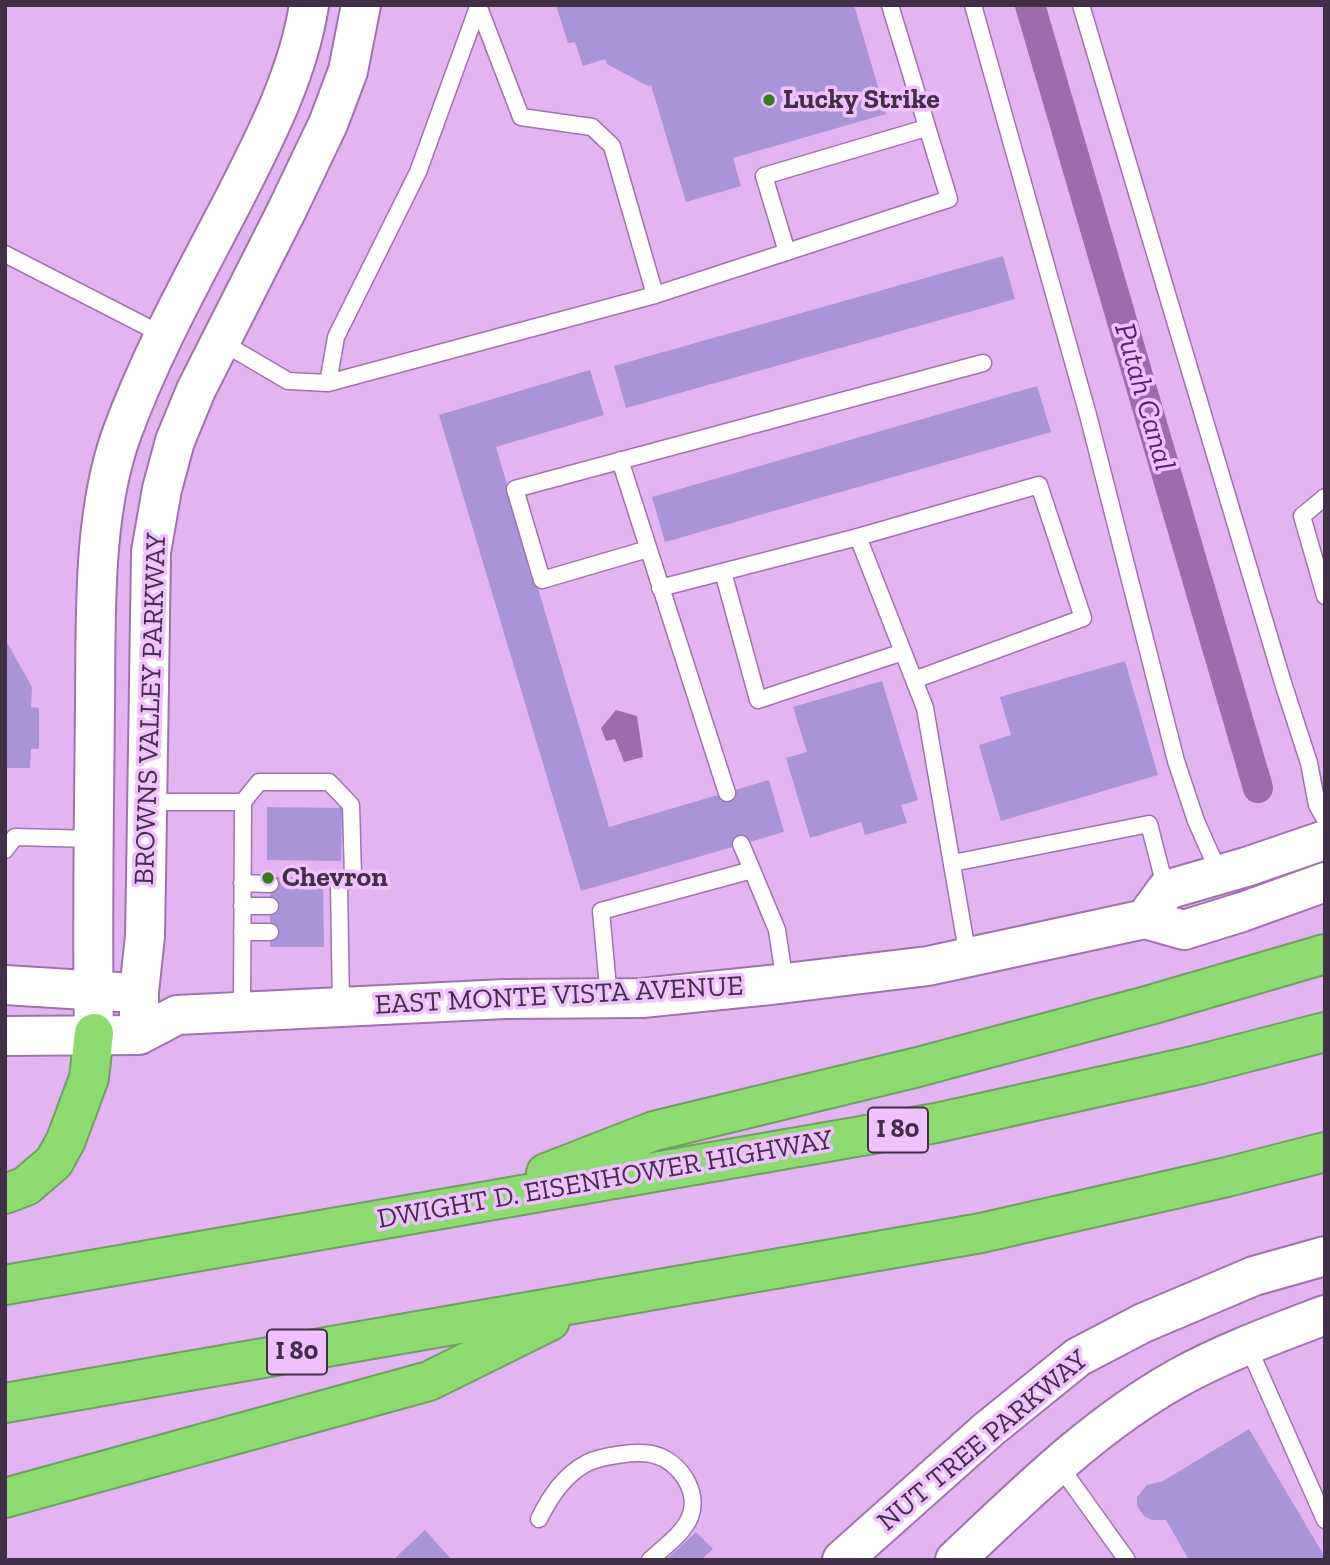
<!DOCTYPE html>
<style>
body{margin:0}
#map{position:relative;width:1330px;height:1565px;overflow:hidden;background:#e3b4f2;font-family:"Zilla Slab",serif}
canvas{display:block}
.frame{position:absolute;inset:0;border:7px solid #412f47;pointer-events:none}
</style>
<div id="map">
<canvas width="1330" height="1565"></canvas>
<div class="frame"></div>
</div>
<script>
const c = document.querySelector('canvas').getContext('2d');
c.lineJoin = 'round';
function paint(path, color) { c.fillStyle = color; c.fill(path, 'evenodd'); }
function strokePath(path, color, width, dash) { c.strokeStyle = color; c.lineWidth = width; c.lineCap = dash ? 'butt' : 'round'; c.setLineDash(dash || []); c.stroke(path); }
function label(font, color, halo, rows, align = 'center') {
  c.font = font + ' "Zilla Slab",serif'; c.lineWidth = 7; c.setLineDash([]); c.textBaseline = 'middle'; c.strokeStyle = halo; c.fillStyle = color; for (const [text, x, y, turn = 0] of rows) {
    c.save(); c.translate(x, y); c.rotate((+turn || 0) * Math.PI / 180); c.textAlign = isNaN(turn) ? turn : align; if (halo) c.strokeText(text, 0, 0); c.fillText(text, 0, 0); c.restore();
  }
}
const water = new Path2D(`
 M616 710 637 716 643 757 624 762 615 739 606 741 601 728Z`);
const canal = new Path2D(`
 M1030 5 1258 788`);
const building = new Path2D(`
 M556 5H854L886 114 733 158 741 186 686 202 651 85 648 86 607 64 605 59 583 66 575 42 568 43Z
 M1003 256 1015 299 626 408 614 366Z
 M590 370 604 415 496 447 609 827 769 780 784 832 581 891 439 415Z
 M1037 386 1051 432 665 542 652 497Z
 M5 639 32 687 31 707 39 708V749H31L30 768H5Z
 M1125 661 1158 775 1001 821 979 745 1011 735 1000 697Z
 M882 681 918 800 901 805 907 823 865 835 861 822 810 838 786 758 807 752 793 707Z
 M267 807 342 808 341 861 267 860Z
 M270 877H323L324 947H270Z
 M1249 1429 1325 1557V1560H1189L1166 1520H1152L1144 1516 1137 1506V1497L1147 1485 1163 1481Z
 M425 1530 452 1560H393Z
 M696 1532 713 1549 701 1560H666Z`);
const service = new Path2D(`
 M973 5 1088 415 1176 761 1196 821 1220 875
 M1081 5 1283 683 1309 763 1317 805 1325 819
 M787 252 764 176 926 128
 M5 254 163 335
 M655 295 949 199 890 5
 M220 341 288 381 328 383 655 295 612 146 592 127 521 117 478 5
 M328 383 336 337 418 172 478 7
 M620 460 727 793
 M1325 497 1302 516 1325 596
 M858 537 1039 485 1083 618 914 680
 M648 549 542 580 515 489 983 363
 M723 572 758 700 903 652
 M660 588 858 537 925 708 968 957
 M147 802H243L242 1011
 M243 802 259 782H329L351 805 353 877 339 885 341 1006
 M741 844 752 870
 M5 850 15 837 93 839
 M953 863 1149 824 1166 890
 M242 883 270 884
 M242 906H270
 M242 932H270
 M609 998 601 911 752 870 777 930 785 983
 M1247 1344 1325 1520
 M1059 1465 1127 1560
 M539 1519C550 1497 564 1475 587 1463 601 1456 639 1450 655 1455 680 1462 700 1492 690 1517 683 1534 663 1548 650 1560`);
const secondary = new Path2D(`
 M1145 919 1166 890 1246 867 1325 840
 M5 985 118 992
 M94 1033C92 924 94 815 95 705 96 619 92 515 122 433 151 354 192 280 231 205 263 142 298 76 309 5
 M139 1035V992L145 936 146 879 151 552 162 489 175 441 196 390 286 212 328 124 348 71 361 5
 M5 1036 139 1035 177 1015 505 999 642 998 770 985 928 966 1145 919 1184 930 1242 912 1325 882
 M842 1560 989 1429 1078 1357 1143 1323 1254 1276 1325 1256
 M955 1560C1025 1494 1094 1425 1178 1378 1225 1352 1275 1334 1325 1315`);
const motorway = new Path2D(`
 M546 1173 654 1131 918 1067 1150 1005 1325 954
 M5 1194 26 1186 54 1162 66 1140 89 1078 94 1033
 M5 1285 936 1123 1197 1065 1325 1032
 M5 1403 981 1233 1227 1177 1325 1152
 M5 1498 429 1381 550 1321`);
const markers = [
 [769,100,7,"#387a19"],
 [268,878,7,"#387a19"]
];
const shields = [
 [898,1130,60],
 [297,1352,60]
];
const shieldNames = [
 ["I 80",898,1130],
 ["I 80",297,1352]
];
const poiNames = [
 ["Lucky Strike",783,100],
 ["Chevron",282,878]
];
const streetNames = [
 ["BROWNS VALLEY PARKWAY",151,709,-88],
 ["EAST MONTE VISTA AVENUE",559,996,-3],
 ["DWIGHT D. EISENHOWER HIGHWAY",605,1180,-10],
 ["NUT TREE PARKWAY",983,1441,-40]
];
const waterNames = [
 ["Putah Canal",1144,397,74]
];
paint(water, '#9f6baf');
strokePath(canal, '#9f6baf', 30);
paint(building, '#a894d7');
strokePath(service, '#9f73ad', 19);
strokePath(secondary, '#9f73ad', 42);
strokePath(motorway, '#729f62', 42);
strokePath(service, '#fff', 16);
strokePath(secondary, '#fff', 38);
strokePath(motorway, '#8ddb71', 38);
for (const [x, y, r, color] of markers) { const dot = new Path2D(); dot.arc(x, y, r, 0, 2 * Math.PI); c.fillStyle = color; c.fill(dot); strokePath(dot, '#f0c1ff', 2.5); }
for (const [x, y, w] of shields) { const box = new Path2D(); box.roundRect(x - w / 2, y - 22.5, w, 45, 5); c.fillStyle = '#f0c1ff'; c.fill(box); strokePath(box, '#412f47', 2); }
label('bold 26px', '#412f47', null, shieldNames);
label('bold 28px', '#412f47', '#f0c1ff', poiNames, 'left');
label('28px', '#412f47', '#f0c1ff', streetNames);
label('italic 30px', '#5f1d71', '#f0c1ff', waterNames);
</script>
